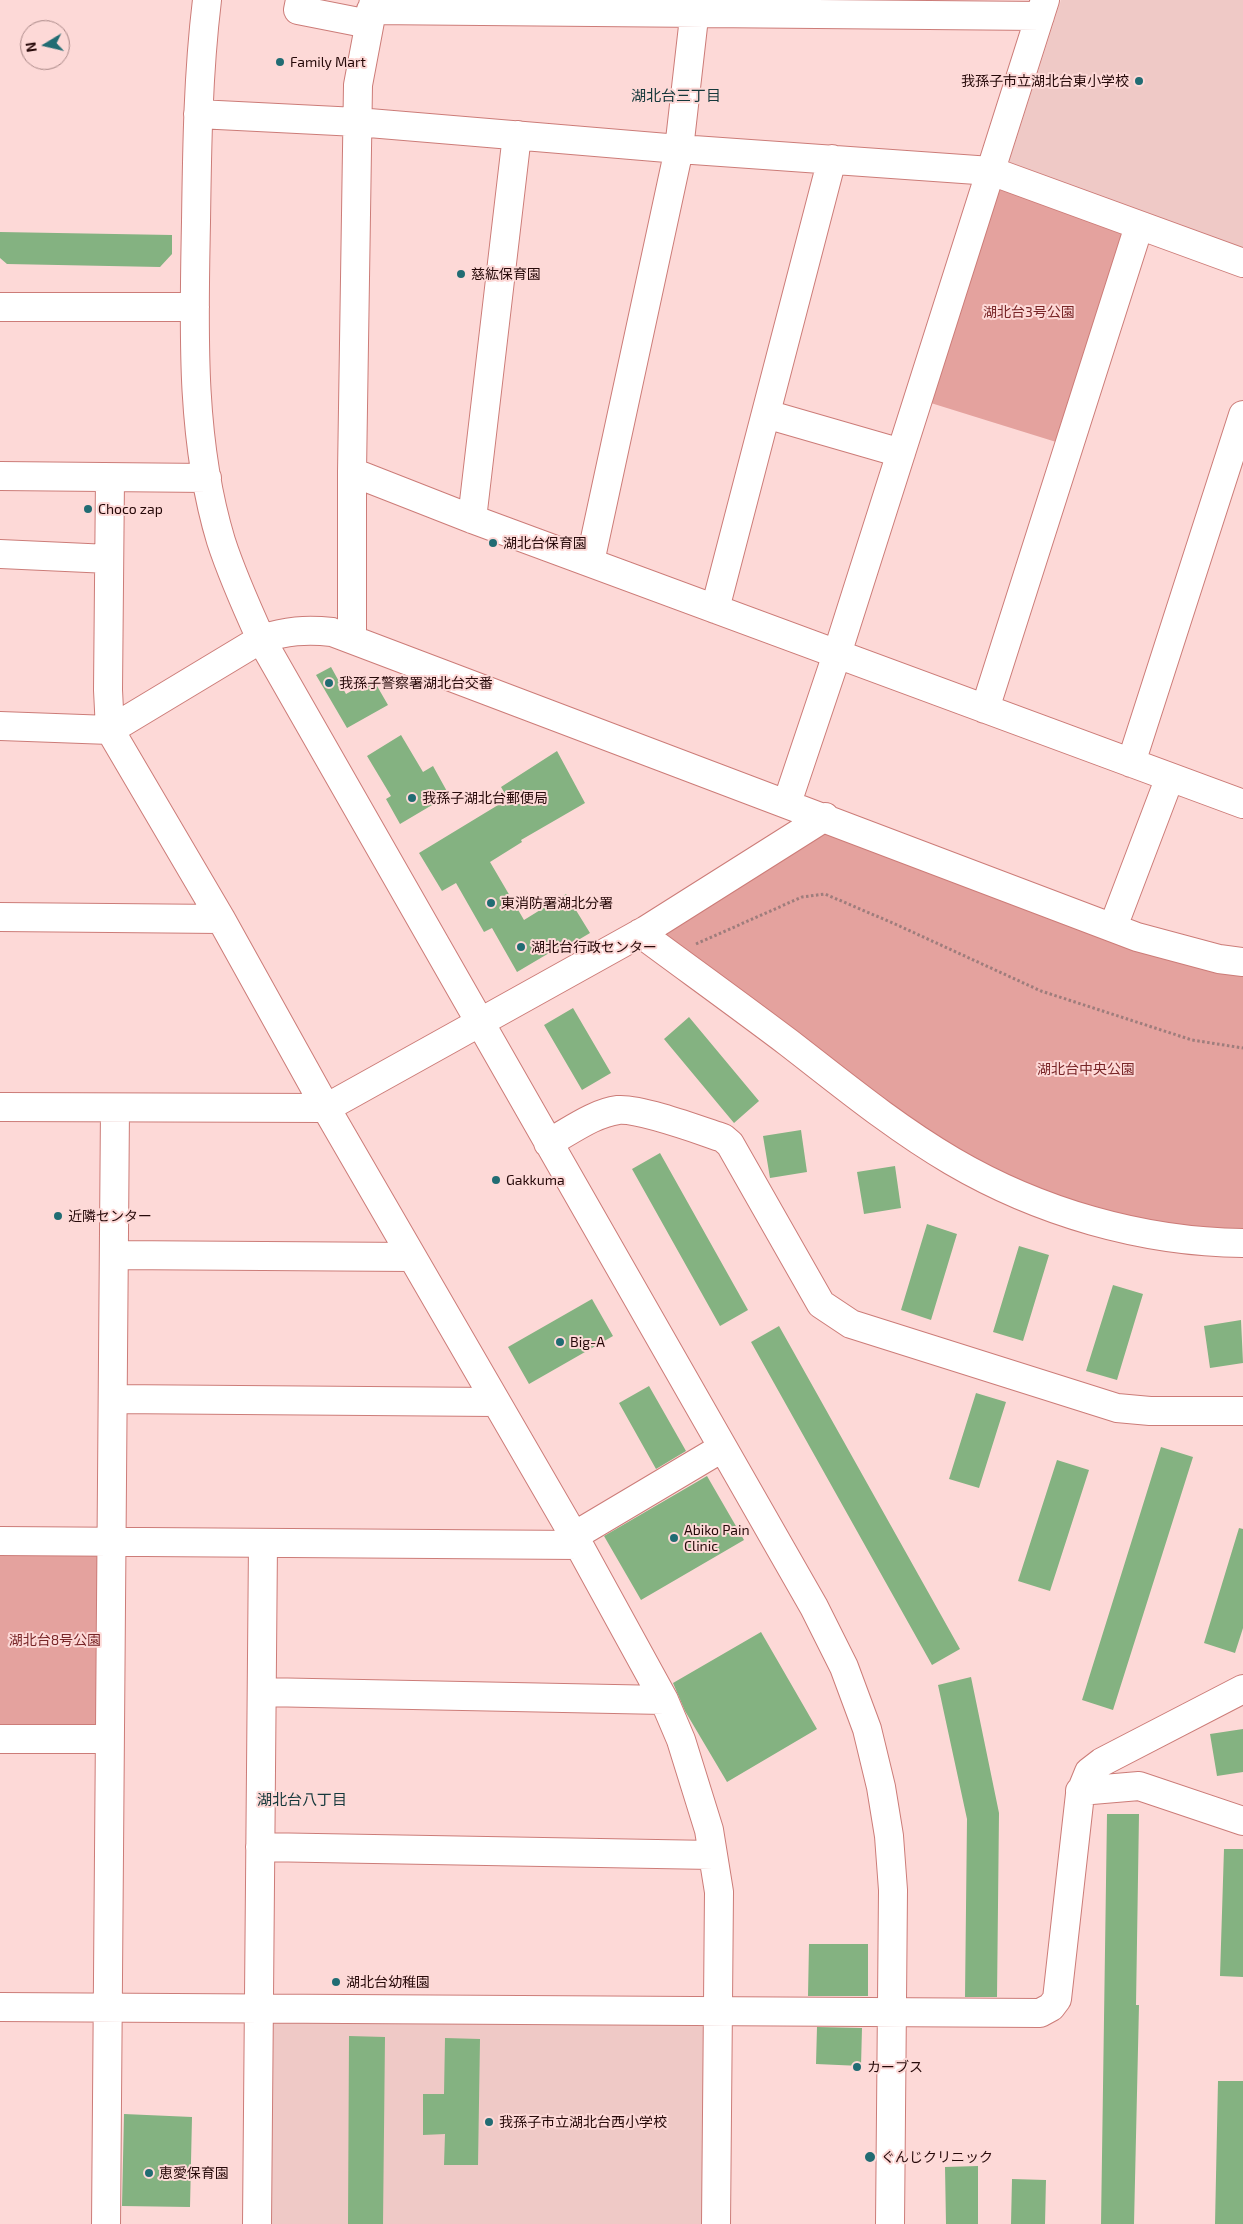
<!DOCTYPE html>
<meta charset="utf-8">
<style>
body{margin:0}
#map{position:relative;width:1243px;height:2224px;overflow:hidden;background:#fdd9d7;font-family:"Exo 2",sans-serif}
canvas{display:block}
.north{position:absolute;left:20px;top:20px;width:50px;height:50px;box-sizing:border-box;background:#fdd9d7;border:1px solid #a78685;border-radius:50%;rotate:261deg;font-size:14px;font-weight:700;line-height:20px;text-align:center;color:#260909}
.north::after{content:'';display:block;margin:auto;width:18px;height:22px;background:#216c73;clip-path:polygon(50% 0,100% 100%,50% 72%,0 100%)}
</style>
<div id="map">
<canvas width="1243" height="2224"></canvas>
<div class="north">N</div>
</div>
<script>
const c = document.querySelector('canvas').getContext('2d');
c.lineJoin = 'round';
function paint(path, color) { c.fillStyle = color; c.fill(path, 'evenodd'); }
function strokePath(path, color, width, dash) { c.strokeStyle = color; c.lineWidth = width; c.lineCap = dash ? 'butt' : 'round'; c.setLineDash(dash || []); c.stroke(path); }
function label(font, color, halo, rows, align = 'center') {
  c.font = font + ' "Exo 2","Noto Sans JP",sans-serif'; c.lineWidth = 4; c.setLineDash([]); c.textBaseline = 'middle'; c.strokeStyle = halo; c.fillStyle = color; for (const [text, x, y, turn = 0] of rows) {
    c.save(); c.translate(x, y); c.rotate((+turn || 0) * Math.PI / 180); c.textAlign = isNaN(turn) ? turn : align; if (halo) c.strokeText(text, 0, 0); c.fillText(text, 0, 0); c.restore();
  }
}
const built = new Path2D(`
 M1061 0H1243V249L1009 162Z
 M271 2018 710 2020 708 2224H269Z`);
const green = new Path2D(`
 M991 171 1139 226 1069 446 918 399Z
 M825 817 1243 962V1243H1216L985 1179 646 930Z
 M0 1541 111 1542 109 1739H0Z`);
const building = new Path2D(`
 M0 232 172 235V254L160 267 7 264 0 258Z
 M331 667 346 694 373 679 388 705 347 728 316 675Z
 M401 735 423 772 433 766 449 795 400 824 386 799 391 796 367 756Z
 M557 751 585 803 521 840 522 842 490 862 524 920 566 894 590 933 563 949 561 946 517 972 492 928 484 932 456 883 442 891 419 853 508 799 501 787Z
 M573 1008 611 1073 582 1090 544 1025Z
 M689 1017 759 1101 734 1123 664 1039Z
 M801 1130 807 1172 770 1178 763 1136Z
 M660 1153 748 1310 720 1326 632 1169Z
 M895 1166 901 1208 864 1214 857 1172Z
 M927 1224 957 1234 931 1320 901 1310Z
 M1019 1246 1049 1255 1023 1341 993 1332Z
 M1113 1285 1143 1294 1117 1380 1086 1371Z
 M592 1299 613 1336 529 1384 508 1347Z
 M1241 1320 1243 1363 1210 1368 1204 1326Z
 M779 1326 960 1649 932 1665 751 1342Z
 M649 1386 686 1451 656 1469 619 1403Z
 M976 1393 1006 1402 979 1488 949 1479Z
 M1161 1447 1193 1457 1113 1710 1082 1700Z
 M1057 1460 1089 1470 1050 1591 1018 1581Z
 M707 1476 744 1540 641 1600 604 1536Z
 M1239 1528 1243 1529V1628L1235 1653 1204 1643Z
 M761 1632 817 1729 727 1782 685 1711 673 1683Z
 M971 1677 999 1813 997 1997H965L967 1819 938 1685Z
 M1243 1729V1772L1217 1776 1210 1734Z
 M1107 1814H1139L1136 2005H1139L1134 2224H1101Z
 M1224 1849H1243V1977L1220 1976Z
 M809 1944H868V1996H808Z
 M817 2027 862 2028 861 2066 816 2064Z
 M349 2036 385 2037 383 2224H348Z
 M445 2038 480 2039 478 2165H444L445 2134 423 2135V2094H444Z
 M1218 2081H1243V2224H1215Z
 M124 2114 192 2117 190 2207 122 2206Z
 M978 2166V2224H946L945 2167Z
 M1012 2179 1046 2180 1045 2224H1011Z`);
const path = new Path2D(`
 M696 944 802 897 825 894 895 924 1041 991 1192 1040 1243 1048`);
const minor = new Path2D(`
 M207 0C198 74 197 148 196 222 194 327 190 439 221 541 232 575 246 606 261 639L814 1607 844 1667 867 1729 881 1787 889 1836 893 1890 890 2224
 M300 0 298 10 369 24
 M371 10 1040 16
 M198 114 357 122 679 149 991 171 1243 263
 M0 307H195
 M766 414 901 453
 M352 472 472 519 1243 804
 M0 476 207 478
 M110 478 108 690 110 730 221 919 326 1108 574 1536 664 1700 681 1740 709 1830 719 1892 716 2224
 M472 519 517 135
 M0 554 109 559
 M590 562 679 149 696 0
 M715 609 832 159
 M352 639V472L358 85 374 0
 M985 709 1139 226
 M0 726 110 730 261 639C286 631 306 629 332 632L1137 937 1219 959 1243 962
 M1131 763 1243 415
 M787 803 837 654 1045 0
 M0 917 221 919
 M1113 927 1170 777
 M640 933C690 970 740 1006 789 1043 842 1084 894 1127 952 1161 1039 1212 1142 1242 1243 1243
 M0 1107 326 1108 646 930 825 817
 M548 1143C569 1132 594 1113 618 1110 640 1108 699 1130 723 1138L730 1144 821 1304 851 1324 1117 1408 1150 1411H1243
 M115 1255 412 1257
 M113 1399 495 1402
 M574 1536 722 1448
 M0 1541 579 1545
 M262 1692 664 1700
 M0 1739H109
 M1080 1791 1139 1786 1243 1821
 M260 1847 713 1855
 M0 2007 1040 2013 1051 2007 1057 1999 1080 1794 1089 1772 1102 1762 1243 1689
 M106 2224 115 1108
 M257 2224 263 1543`);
const markers = [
 [280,62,5,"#216c73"],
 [1139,81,5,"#216c73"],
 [461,274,5,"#216c73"],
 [88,509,5,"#216c73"],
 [493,543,5,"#216c73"],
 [329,683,5,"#216c73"],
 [412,798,5,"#216c73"],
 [491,903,5,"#216c73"],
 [521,947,5,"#216c73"],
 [496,1180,5,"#216c73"],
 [58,1216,5,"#216c73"],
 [560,1342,5,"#216c73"],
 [674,1538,5,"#216c73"],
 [336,1982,5,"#216c73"],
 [857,2067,5,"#216c73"],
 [489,2122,5,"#216c73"],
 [870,2157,6,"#216c73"],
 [149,2173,5,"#216c73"]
];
const poiNames = [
 ["Family Mart",290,62],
 ["我孫子市立湖北台東小学校",1129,81,"right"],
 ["慈紘保育園",471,274],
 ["Choco zap",98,509],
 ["湖北台保育園",503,543],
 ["我孫子警察署湖北台交番",339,683],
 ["我孫子湖北台郵便局",422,798],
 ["東消防署湖北分署",501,903],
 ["湖北台行政センター",531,947],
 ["Gakkuma",506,1180],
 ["近隣センター",68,1216],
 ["Big-A",570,1342],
 ["Abiko Pain",684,1530],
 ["Clinic",684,1546],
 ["湖北台幼稚園",346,1982],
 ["カーブス",867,2067],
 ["我孫子市立湖北台西小学校",499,2122],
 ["ぐんじクリニック",881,2157],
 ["恵愛保育園",159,2173]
];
const parkNames = [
 ["湖北台3号公園",1029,312],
 ["湖北台中央公園",1086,1069],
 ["湖北台8号公園",55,1640]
];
const neighbourhoodNames = [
 ["湖北台三丁目",676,96],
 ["湖北台八丁目",302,1800]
];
paint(built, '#efc9c6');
paint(green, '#e4a29e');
paint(building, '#84b281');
strokePath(minor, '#cc7c78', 30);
strokePath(path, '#9e7d7c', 3, [2.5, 2.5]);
strokePath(minor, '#fff', 28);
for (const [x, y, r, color] of markers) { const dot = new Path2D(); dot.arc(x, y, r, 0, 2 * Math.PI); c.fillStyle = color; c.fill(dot); strokePath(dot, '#fdd9d7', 2); }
label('14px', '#260909', '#fdd9d7', poiNames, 'left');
label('14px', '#782527', '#fdd9d7', parkNames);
label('15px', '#15383b', '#fdd9d7', neighbourhoodNames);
</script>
